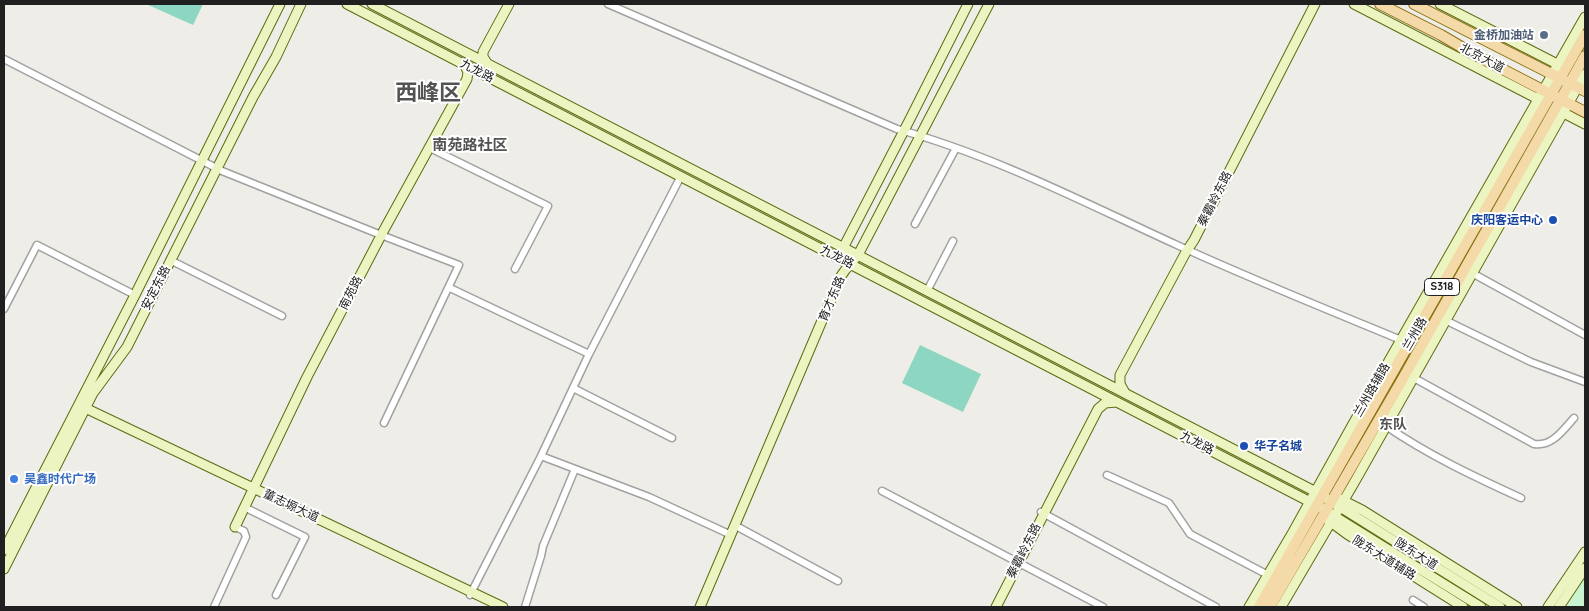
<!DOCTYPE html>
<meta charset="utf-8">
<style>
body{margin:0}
#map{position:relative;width:1589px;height:611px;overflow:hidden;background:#efede7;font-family:Quicksand,sans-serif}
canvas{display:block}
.frame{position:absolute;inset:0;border:5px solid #202020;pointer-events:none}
</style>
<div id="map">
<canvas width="1589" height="611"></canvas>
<div class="frame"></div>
</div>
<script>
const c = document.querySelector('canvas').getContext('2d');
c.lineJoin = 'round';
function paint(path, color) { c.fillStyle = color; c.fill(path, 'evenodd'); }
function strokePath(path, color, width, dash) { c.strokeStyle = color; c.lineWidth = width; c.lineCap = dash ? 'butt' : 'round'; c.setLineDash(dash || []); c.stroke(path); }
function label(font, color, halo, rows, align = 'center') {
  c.font = font + ' Quicksand,"Noto Sans SC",sans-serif'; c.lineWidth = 4; c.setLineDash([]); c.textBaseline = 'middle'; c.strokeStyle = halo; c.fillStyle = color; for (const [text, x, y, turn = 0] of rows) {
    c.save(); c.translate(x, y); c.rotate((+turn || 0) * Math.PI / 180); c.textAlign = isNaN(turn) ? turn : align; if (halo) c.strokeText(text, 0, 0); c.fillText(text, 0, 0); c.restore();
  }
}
const park = new Path2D(`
 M1585 577V607H1566Z`);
const pitch = new Path2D(`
 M146 4H203L193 25Z
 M920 345 981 374 963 412 902 383Z`);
const street = new Path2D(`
 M608 4 897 129C995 156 1085 203 1177 245 1251 279 1326 309 1401 340
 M4 59 222 171 381 235 459 265 384 423
 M430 148 548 206 515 269
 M915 224 956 148
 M170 260 282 316
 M1472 273 1585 335
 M450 288 589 354
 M927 291 953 241
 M4 309 37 245 135 295
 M1445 320 1531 362 1585 382
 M1414 378 1534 444C1552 447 1563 430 1574 418
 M573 388 672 438
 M1386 426C1428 455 1475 477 1521 498
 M541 456 649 497 729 534
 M1107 475 1169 503 1190 534 1268 575
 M882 491 1103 607
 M244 507 305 537 276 595
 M1041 512 1216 607
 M736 526 838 581
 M470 595 541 456 589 354 681 176
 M1413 600 1424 607
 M214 607 246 537 244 531 235 527
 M525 607 541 556 543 546 575 469`);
const secondary = new Path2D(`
 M347 4 1318 506 1481 607
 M372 4 1316 492 1500 607
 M1354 4 1542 101
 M1440 4 1563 67
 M487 63 483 57V52L509 4
 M1558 110 1585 124
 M841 252 909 121 968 4
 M1125 393 1120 384V375L1186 252 1194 240 1315 4
 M81 406 503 607
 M1338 498 1362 510 1517 607
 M1328 520 1347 534 1463 607
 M235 527 307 377 385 228 467 79 468 72 464 64
 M4 550 135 295 280 4
 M4 569 93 393 127 347 253 97 276 57 301 4
 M700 607 841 276 846 269 858 255 989 4
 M996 607 1098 409 1105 403 1117 402
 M1249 607 1293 532 1353 424 1585 17
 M1281 607 1354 483 1585 74
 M1548 607 1585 552
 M1559 607 1585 568`);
const primary = new Path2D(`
 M1380 4 1441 35 1475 55 1585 112
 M1414 4 1585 91
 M1259 607 1585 35
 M1270 607 1402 380 1585 56`);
const markers = [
 [1544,35,5,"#5c6f8a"],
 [1553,220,5,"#1a4fb4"],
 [1244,446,5,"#1a4fb4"],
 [14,479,5,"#3f7fe0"]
];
const shields = [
 [1442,287,35]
];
const shieldNames = [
 ["S318",1442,287]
];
const serviceNames = [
 ["金桥加油站",1534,35]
];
const streetNames = [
 ["北京大道",1482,58,28],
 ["九龙路",477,71,27],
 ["秦霸岭东路",1215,199,-63],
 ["九龙路",837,257,27],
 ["安定东路",156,288,-63],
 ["南苑路",351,293,-63],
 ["育才东路",832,299,-67],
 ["兰州路",1415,334,-60],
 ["兰州路辅路",1372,390,-60],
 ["九龙路",1197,443,27],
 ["董志塬大道",291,506,25],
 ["秦霸岭东路",1024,551,-63],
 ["陇东大道",1416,554,32],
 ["陇东大道辅路",1384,558,32]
];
const transitNames = [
 ["庆阳客运中心",1543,220],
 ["华子名城",1254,446,"left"]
];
const shopNames = [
 ["昊鑫时代广场",24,479]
];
const neighbourhoodNames = [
 ["东队",1393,425]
];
const quarterNames = [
 ["南苑路社区",470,145]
];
const townNames = [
 ["西峰区",428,93]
];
paint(park, '#c9f4d1');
paint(pitch, '#8dd6c1');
strokePath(street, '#a1a1a1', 9);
strokePath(secondary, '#5a6d10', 11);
strokePath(primary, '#8c700f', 12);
strokePath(street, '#fff', 6);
strokePath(secondary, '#ecf4c1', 9);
strokePath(primary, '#f3daa8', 10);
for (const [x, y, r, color] of markers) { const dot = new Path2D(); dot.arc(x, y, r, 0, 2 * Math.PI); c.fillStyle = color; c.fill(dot); strokePath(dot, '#fff', 2); }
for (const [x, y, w] of shields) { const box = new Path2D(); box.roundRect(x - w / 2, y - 8.5, w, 17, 4); c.fillStyle = '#fff'; c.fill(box); strokePath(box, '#202020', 1); }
label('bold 11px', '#202020', null, shieldNames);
label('bold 12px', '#4e5e75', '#fff', serviceNames, 'right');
label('12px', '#202020', '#fff', streetNames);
label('bold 12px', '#164399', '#fff', transitNames, 'right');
label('bold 12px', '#366cbe', '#fff', shopNames, 'left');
label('bold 14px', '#535353', '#fff', neighbourhoodNames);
label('bold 15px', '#535353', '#fff', quarterNames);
label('bold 22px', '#535353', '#fff', townNames);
</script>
